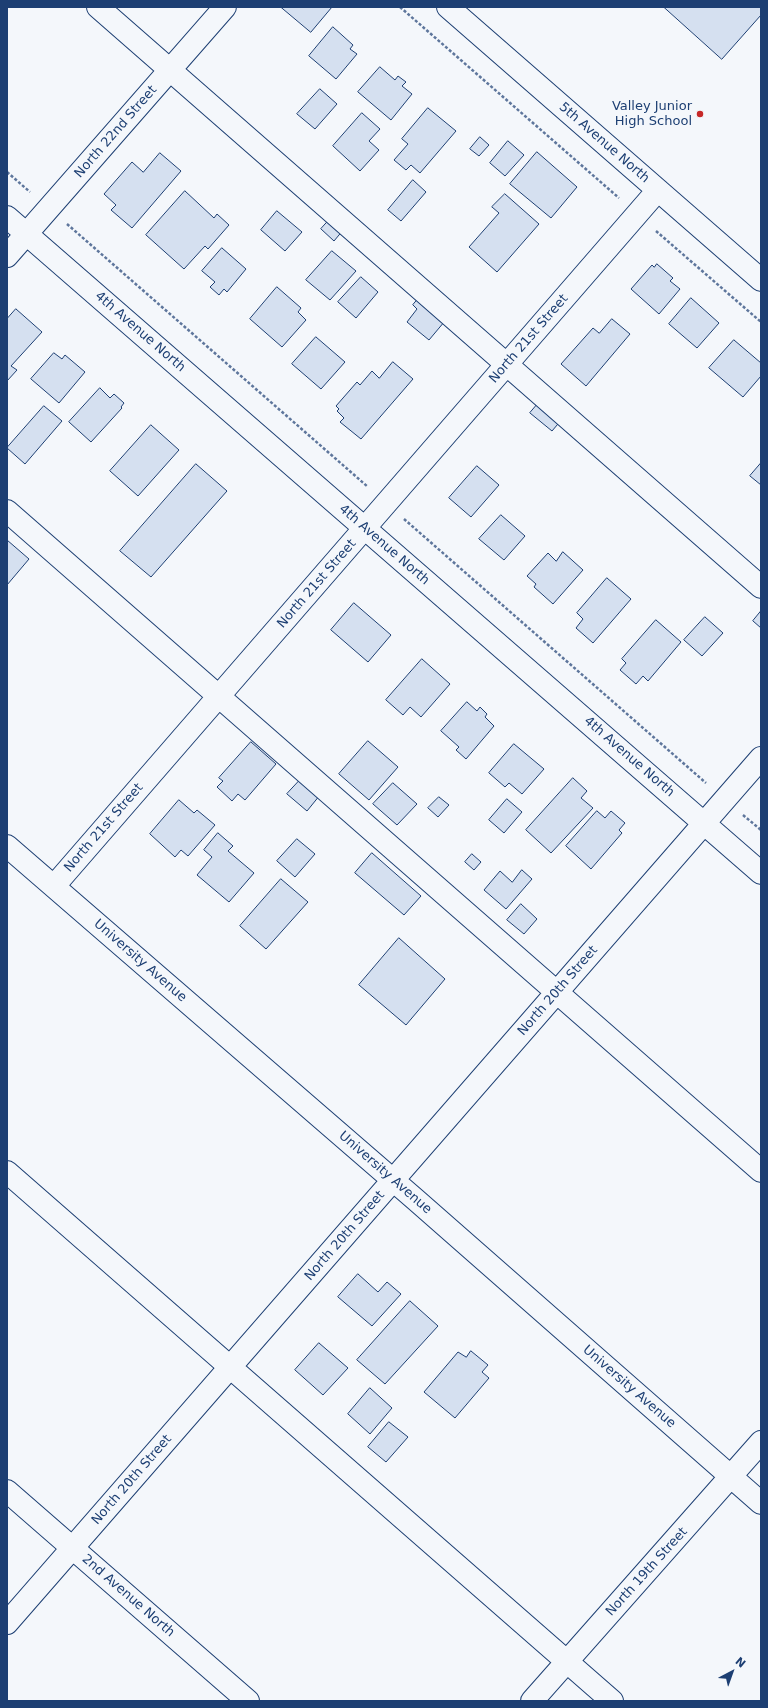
<!DOCTYPE html>
<style>
body{margin:0}
#map{position:relative;width:768px;height:1708px;overflow:hidden;background:#f4f7fb;font-family:"DejaVu Sans",sans-serif}
canvas{display:block}
.frame{position:absolute;inset:0;border:8px solid #1d3f73;pointer-events:none}
.north{position:absolute;left:712px;top:1652px;width:40px;height:40px;-webkit-text-stroke:3px #f4f7fb;paint-order:stroke;rotate:41deg;font-size:11px;font-weight:700;line-height:16px;text-align:center;color:#1d3f73}
.north::after{content:'';display:block;margin:auto;width:14px;height:18px;background:#1d3f73;clip-path:polygon(50% 0,100% 100%,50% 72%,0 100%)}
</style>
<div id="map">
<canvas width="768" height="1708"></canvas>
<div class="frame"></div>
<div class="north">N</div>
</div>
<script>
const c = document.querySelector('canvas').getContext('2d');
c.lineJoin = 'round';
function paint(path, color) { c.fillStyle = color; c.fill(path, 'evenodd'); }
function strokePath(path, color, width, dash) { c.strokeStyle = color; c.lineWidth = width; c.lineCap = dash ? 'butt' : 'round'; c.setLineDash(dash || []); c.stroke(path); }
function label(font, color, halo, rows, align = 'center') {
  c.font = font + ' "DejaVu Sans",sans-serif'; c.lineWidth = 3; c.setLineDash([]); c.textBaseline = 'middle'; c.strokeStyle = halo; c.fillStyle = color; for (const [text, x, y, turn = 0] of rows) {
    c.save(); c.translate(x, y); c.rotate((+turn || 0) * Math.PI / 180); c.textAlign = isNaN(turn) ? turn : align; if (halo) c.strokeText(text, 0, 0); c.fillText(text, 0, 0); c.restore();
  }
}
const building = new Path2D(`
 M281 7H332L311 32Z
 M664 7H761V15L722 59Z
 M333 27 353 45 350 49 357 54 336 79 309 56Z
 M380 67 395 80 398 76 406 82 402 86 412 94 391 120 358 92Z
 M320 89 337 104 315 129 297 114Z
 M428 108 456 131 420 173 411 165 406 170 394 160 408 144 402 139Z
 M362 113 380 129 369 141 379 150 360 171 333 146Z
 M480 137 489 145 479 156 470 149Z
 M508 141 524 155 505 176 490 163Z
 M537 152 577 187 551 218 510 184Z
 M160 153 181 171 132 228 111 210 116 205 104 194 132 162 143 172Z
 M413 180 426 192 401 221 388 210Z
 M185 191 214 218 217 214 229 225 208 249 205 246 184 269 146 235Z
 M505 194 539 224 497 272 469 247 499 213 492 207Z
 M277 211 302 232 285 251 261 230Z
 M331 218 344 229 334 241 321 229Z
 M222 248 246 269 227 292 224 289 219 295 210 287 215 282 202 271Z
 M332 251 356 271 330 300 306 280Z
 M657 264 673 278 670 281 680 289 659 314 631 289 652 265 654 267Z
 M361 277 378 292 356 318 338 302Z
 M277 287 301 308 298 312 306 320 282 347 250 319Z
 M423 293 450 315 429 340 407 322 417 309 413 305Z
 M691 298 719 323 697 348 669 324Z
 M16 309 42 332 11 366 17 370 7 381V319Z
 M612 319 630 334 586 386 561 364 593 328 599 333Z
 M316 337 345 362 321 389 292 364Z
 M734 340 761 363V376L743 397 709 368Z
 M54 353 62 359 65 355 85 372 59 403 31 379Z
 M393 362 413 379 361 439 340 422 344 418 337 411 339 409 336 406 357 382 360 385 372 371 379 378Z
 M100 388 110 398 114 394 124 403 121 407 122 408 91 442 69 422Z
 M542 399 563 418 552 431 530 413Z
 M44 406 62 421 25 464 7 448Z
 M151 425 179 450 138 496 110 471Z
 M761 463V485L750 476Z
 M196 464 227 491 151 577 120 551Z
 M477 466 499 485 471 517 449 498Z
 M501 515 525 536 504 560 479 539Z
 M7 540 29 559 7 585Z
 M563 552 583 570 553 604 534 587 536 584 527 576 548 553 556 561Z
 M607 578 631 599 593 643 576 628 583 619 577 613Z
 M354 603 391 635 368 662 331 630Z
 M761 611V628L753 621Z
 M705 617 723 633 702 656 684 640Z
 M656 620 681 642 648 681 643 676 636 684 620 670 626 663 622 659Z
 M422 659 450 684 421 717 410 707 403 715 386 700Z
 M467 702 477 711 480 707 487 714 485 717 494 726 466 759 456 750 459 747 441 731Z
 M368 741 398 767 369 800 339 774Z
 M251 742 276 764 245 800 238 794 232 801 217 787 223 781 219 778Z
 M514 744 544 769 522 794 509 783 505 787 489 773Z
 M573 778 587 791 581 798 593 808 551 853 526 830Z
 M301 779 320 795 307 811 287 794Z
 M393 783 417 804 397 825 373 804Z
 M439 797 449 805 438 817 428 808Z
 M507 799 522 812 504 833 489 820Z
 M179 800 194 813 197 810 215 825 188 856 181 850 175 857 150 834Z
 M597 811 605 818 611 811 625 823 619 830 622 833 591 869 566 846Z
 M218 833 233 846 228 851 254 873 229 902 197 875 212 857 204 850Z
 M297 839 315 854 295 877 277 861Z
 M372 853 421 896 404 915 355 873Z
 M472 854 481 862 474 870 465 862Z
 M522 870 532 879 506 909 484 890 500 871 512 882Z
 M281 879 308 902 266 949 240 926Z
 M521 904 537 919 524 934 507 920Z
 M399 938 445 979 406 1025 359 985Z
 M358 1274 378 1292 387 1282 401 1294 372 1326 338 1297Z
 M410 1301 438 1326 385 1384 357 1360Z
 M319 1343 348 1368 323 1395 295 1370Z
 M471 1351 488 1365 482 1372 489 1378 455 1418 424 1392 458 1352 466 1357Z
 M370 1388 392 1408 370 1434 348 1414Z
 M389 1422 408 1437 386 1462 368 1447Z`);
const path = new Path2D(`
 M400 7 619 198
 M7 172 30 192
 M67 224 368 487
 M656 231 761 322
 M404 519 706 783
 M743 815 761 830`);
const minor = new Path2D(`
 M98 7 761 587
 M448 7 761 280
 M7 217 761 873
 M7 256 225 7
 M7 511 761 1171
 M7 846 416 1200 761 1503
 M54 886 658 190
 M7 1172 612 1701
 M7 1491 248 1701
 M7 1623 761 758
 M532 1701 761 1442`);
const markers = [
 [700,114,4,"#c62828"]
];
const poiNames = [
 ["Valley Junior",692,107],
 ["High School",692,122]
];
const streetNames = [
 ["North 22nd Street",116,132,-49],
 ["5th Avenue North",604,143,41],
 ["4th Avenue North",140,332,41],
 ["North 21st Street",529,339,-49],
 ["4th Avenue North",384,545,41],
 ["North 21st Street",317,584,-49],
 ["4th Avenue North",629,757,41],
 ["North 21st Street",104,828,-49],
 ["University Avenue",140,961,41],
 ["North 20th Street",558,991,-49],
 ["University Avenue",385,1173,41],
 ["North 20th Street",345,1236,-49],
 ["University Avenue",629,1387,41],
 ["North 20th Street",132,1480,-49],
 ["North 19th Street",647,1572,-48],
 ["2nd Avenue North",128,1596,41]
];
paint(building, '#d5e0f0');
strokePath(building, '#1d3f73', 1);
strokePath(minor, '#1d3f73', 24);
strokePath(path, '#5e769c', 2.5, [3, 2]);
strokePath(minor, '#f4f7fb', 22);
for (const [x, y, r, color] of markers) { const dot = new Path2D(); dot.arc(x, y, r, 0, 2 * Math.PI); c.fillStyle = color; c.fill(dot); strokePath(dot, '#f4f7fb', 1.5); }
label('13px', '#1d3f73', '#f4f7fb', poiNames, 'right');
label('13px', '#1d3f73', '#f4f7fb', streetNames);
</script>
